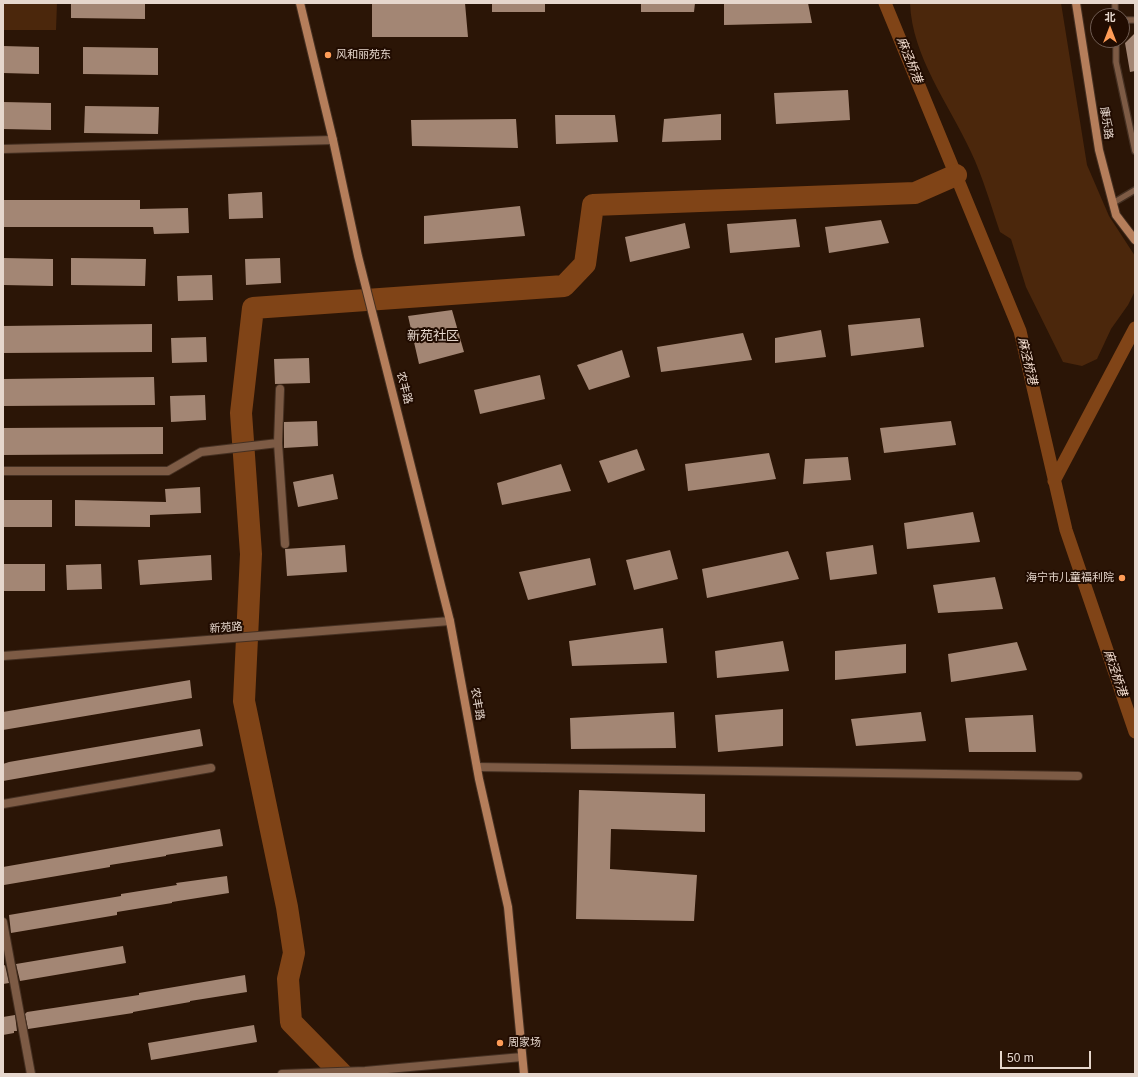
<!DOCTYPE html>
<meta charset="utf-8">
<style>
body{margin:0}
#map{position:relative;width:1138px;height:1077px;overflow:hidden;background:#2b1506;font-family:Arial,"Noto Sans SC",sans-serif}
canvas{display:block}
.frame{position:absolute;inset:0;border:4px solid #e6d7cd;pointer-events:none}
.north{position:absolute;left:1090px;top:8px;width:40px;height:40px;box-sizing:border-box;background:#210c01;border:1px solid #705d53;border-radius:50%;rotate:0deg;font-size:11px;font-weight:700;line-height:16px;text-align:center;color:#e6d7cd}
.north::after{content:'';display:block;margin:auto;width:14px;height:18px;background:#fe9c57;clip-path:polygon(50% 0,100% 100%,50% 72%,0 100%)}
.scale{position:absolute;left:1000px;top:1051px;width:91px;height:18px;box-sizing:border-box;border:2px solid #e6d7cd;border-top:0;padding-left:5px;font-size:12px;line-height:14px;white-space:nowrap;color:#e6d7cd;-webkit-text-stroke:3px #210c01;paint-order:stroke}
</style>
<div id="map">
<canvas width="1138" height="1077"></canvas>
<div class="frame"></div>
<div class="north">北</div>
<div class="scale">50 m</div>
</div>
<script>
const c = document.querySelector('canvas').getContext('2d');
c.lineJoin = 'round';
function paint(path, color) { c.fillStyle = color; c.fill(path, 'evenodd'); }
function strokePath(path, color, width, dash) { c.strokeStyle = color; c.lineWidth = width; c.lineCap = dash ? 'butt' : 'round'; c.setLineDash(dash || []); c.stroke(path); }
function label(font, color, halo, rows, align = 'center') {
  c.font = font + ' Arial,"Noto Sans SC",sans-serif'; c.lineWidth = 4; c.setLineDash([]); c.textBaseline = 'middle'; c.strokeStyle = halo; c.fillStyle = color; for (const [text, x, y, turn = 0] of rows) {
    c.save(); c.translate(x, y); c.rotate((+turn || 0) * Math.PI / 180); c.textAlign = isNaN(turn) ? turn : align; if (halo) c.strokeText(text, 0, 0); c.fillText(text, 0, 0); c.restore();
  }
}
const green = new Path2D(`
 M3 3H57L56 30H3Z
 M910 3H1061L1087 165 1109 216 1135 256V291L1128 305 1111 329 1097 359 1082 366 1063 362 1026 287 1011 239 1000 232C991 206 983 177 971 152 949 104 912 57 910 3Z`);
const canal = new Path2D(`
 M885 3 1020 331 1066 530 1135 732
 M1054 481 1135 328`);
const river = new Path2D(`
 M342 1074 291 1022 288 979 294 953 287 907 244 701 251 554 241 413 253 308 564 286 585 264 593 205 915 193 956 175`);
const building = new Path2D(`
 M71 3H145V19L71 18Z
 M372 3H465L468 37H372Z
 M492 3H545V12H492Z
 M641 3H695L694 12H641Z
 M724 3H808L812 23 724 25Z
 M1135 33V71L1130 72 1125 43Z
 M3 46 39 47V74L3 73Z
 M83 47 158 48V75L83 74Z
 M848 90 850 120 776 124 774 93Z
 M3 102 51 103V130L3 129Z
 M85 106 159 107 158 134 84 133Z
 M721 114V140L662 142 664 119Z
 M555 115H615L618 142 556 144Z
 M516 119 518 148 412 146 411 120Z
 M262 192 263 218 229 219 228 194Z
 M3 200H140V209L188 208 189 233 154 234 153 227H3Z
 M520 206 525 236 424 244V216Z
 M796 219 800 247 730 253 727 224Z
 M881 220 889 243 829 253 825 227Z
 M685 223 690 248 630 262 625 237Z
 M3 258 53 259V286L3 285Z
 M71 258 146 259 145 286 71 285Z
 M280 258 281 283 246 285 245 259Z
 M212 275 213 300 178 301 177 276Z
 M452 310 464 352 419 364 408 316Z
 M920 318 924 347 851 356 848 325Z
 M152 324V352L3 353V326Z
 M821 330 826 357 775 363V338Z
 M743 333 752 360 661 372 657 347Z
 M206 337 207 362 172 363 171 338Z
 M622 350 630 377 589 390 577 365Z
 M309 358 310 383 275 384 274 359Z
 M540 375 545 399 480 414 474 390Z
 M154 377 155 405 3 406V379Z
 M205 395 206 420 171 422 170 396Z
 M317 421 318 446 284 448V422Z
 M951 421 956 445 884 453 880 428Z
 M163 427V454L3 455V428Z
 M637 449 645 470 608 483 599 461Z
 M769 453 776 479 688 491 685 464Z
 M848 457 851 480 803 484 805 459Z
 M561 464 571 491 502 505 497 483Z
 M333 474 338 499 298 507 293 482Z
 M200 487 201 513 150 515V527L75 526V500L166 502 165 489Z
 M3 500H52V527H3Z
 M973 512 980 542 907 549 904 523Z
 M345 545 347 572 287 576 285 549Z
 M873 545 877 574 830 580 826 552Z
 M670 550 678 579 634 590 626 560Z
 M788 551 799 579 707 598 702 569Z
 M211 555 212 580 140 585 138 560Z
 M590 558 596 585 528 600 519 572Z
 M3 564H45V591H3Z
 M101 564 102 589 67 590 66 565Z
 M995 577 1003 609 938 613 933 585Z
 M663 628 667 663 572 666 569 641Z
 M783 641 789 671 717 678 715 651Z
 M1017 642 1027 670 951 682 948 654Z
 M906 644V673L835 680V651Z
 M190 680 192 698 3 730V712Z
 M783 709V746L718 752 715 715Z
 M674 712 676 748 571 749 570 718Z
 M921 712 926 741 856 746 851 719Z
 M1033 715 1036 752H969L965 718Z
 M200 729 203 746 3 781V764L9 762Z
 M579 790 705 794V832L611 829 610 869 697 875 694 921 576 919Z
 M220 829 223 846 166 855V856L110 865V867L4 885 3 867Z
 M227 876 229 893 172 902V903L117 912V915L11 933 9 915 121 896V894L177 885 176 883Z
 M123 946 126 963 20 981 16 964Z
 M5 965 9 983 3 984V966Z
 M245 975 247 992 190 1001V1002L133 1012V1013L28 1029 25 1014 27 1012 139 995V993Z
 M15 1015 17 1031H14V1033L3 1035V1017Z
 M254 1025 257 1042 151 1060 148 1043Z`);
const lane = new Path2D(`
 M1115 3V16
 M1122 20H1135
 M1116 40V62L1135 151
 M1113 203 1135 190`);
const street = new Path2D(`
 M3 149 333 140
 M280 389 278 443 285 544
 M3 471H168L201 452 278 443
 M3 656 450 621
 M477 767 1078 776
 M3 804 211 768
 M3 922 31 1074
 M282 1074 365 1071 522 1057`);
const secondary = new Path2D(`
 M300 3 333 140 358 256 450 621 479 779 508 907 524 1074
 M1076 3 1099 150 1116 215 1135 240`);
const markers = [
 [328,55,4,"#fe9c57"],
 [1122,578,4,"#fe9c57"],
 [500,1043,4,"#fe9c57"]
];
const poiNames = [
 ["风和丽苑东",336,55],
 ["海宁市儿童福利院",1114,578,"right"],
 ["周家场",508,1043]
];
const streetNames = [
 ["康乐路",1106,123,81],
 ["农丰路",404,388,76],
 ["新苑路",226,628,-4],
 ["农丰路",477,704,80]
];
const waterNames = [
 ["麻泾桥港",909,60,68],
 ["麻泾桥港",1027,361,77],
 ["麻泾桥港",1115,673,71]
];
const quarterNames = [
 ["新苑社区",433,336]
];
paint(green, '#4b270c');
strokePath(canal, '#804417', 13);
strokePath(river, '#804417', 22);
paint(building, '#a38674');
strokePath(lane, '#453022', 8);
strokePath(street, '#453022', 10);
strokePath(secondary, '#453022', 10);
strokePath(lane, '#7d5b45', 5.5);
strokePath(street, '#7d5b45', 8);
strokePath(secondary, '#b57e5b', 8);
for (const [x, y, r, color] of markers) { const dot = new Path2D(); dot.arc(x, y, r, 0, 2 * Math.PI); c.fillStyle = color; c.fill(dot); strokePath(dot, '#210c01', 1.5); }
label('11px', '#e6d7cd', '#210c01', poiNames, 'left');
label('11px', '#e6d7cd', '#210c01', streetNames);
label('italic 12px', '#f3ddcf', '#210c01', waterNames);
label('13px', '#e6d7cd', '#210c01', quarterNames);
</script>
